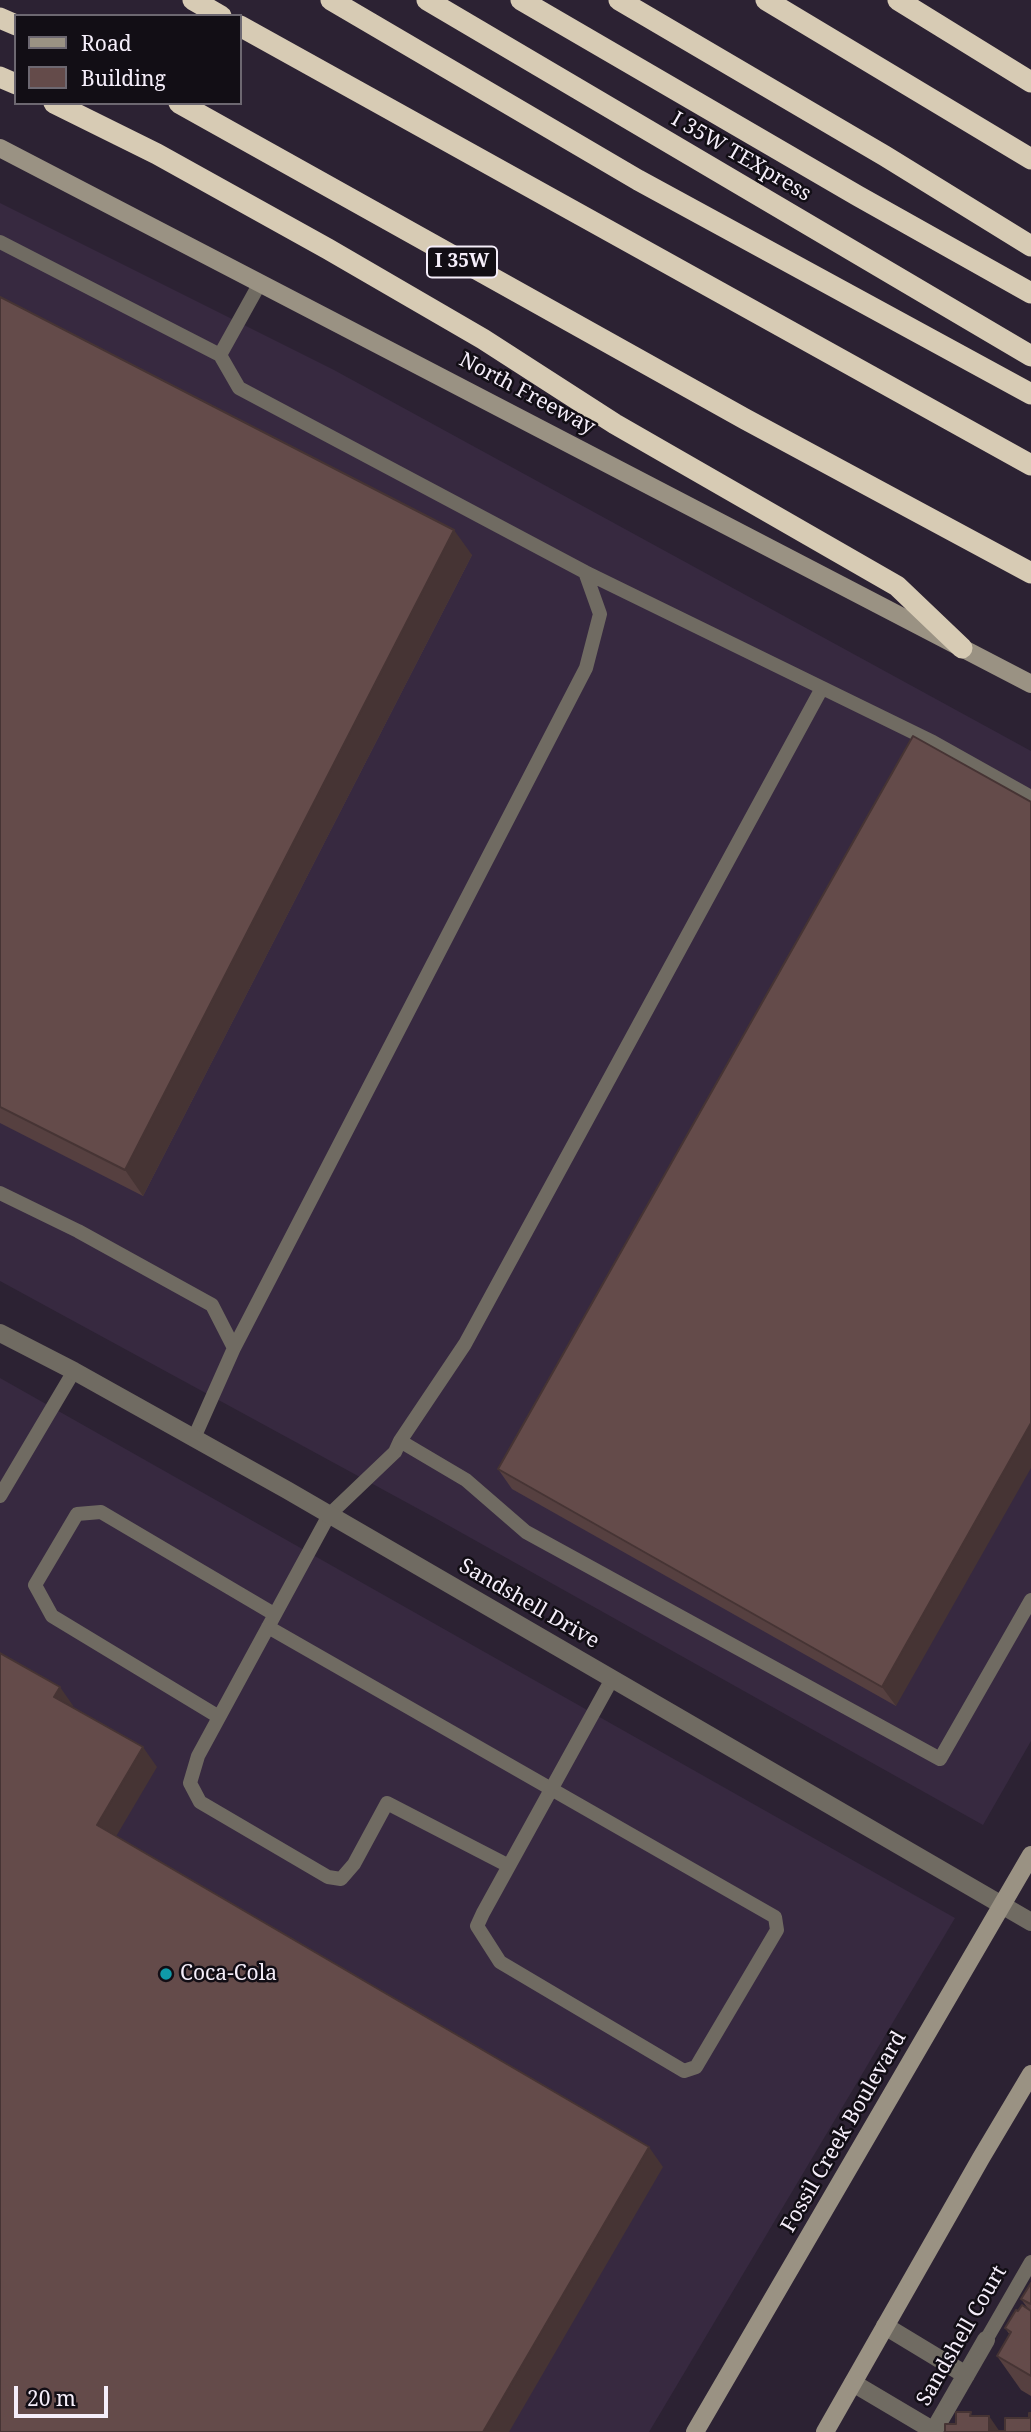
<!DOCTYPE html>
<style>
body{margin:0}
#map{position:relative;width:1031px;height:2432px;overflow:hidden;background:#2c2233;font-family:"Noto Serif",serif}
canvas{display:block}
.legend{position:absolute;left:14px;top:14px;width:228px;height:91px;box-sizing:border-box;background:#120e15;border:2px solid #6d6871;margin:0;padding:9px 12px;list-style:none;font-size:21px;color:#f5eefa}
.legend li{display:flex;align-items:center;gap:14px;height:35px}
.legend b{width:35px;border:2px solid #6d6871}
.scale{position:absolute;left:14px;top:2386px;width:94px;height:32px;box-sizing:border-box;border:4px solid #f5eefa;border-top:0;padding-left:9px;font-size:21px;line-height:24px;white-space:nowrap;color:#f5eefa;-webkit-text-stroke:5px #120e15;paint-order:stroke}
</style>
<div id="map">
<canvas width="1031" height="2432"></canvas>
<ul class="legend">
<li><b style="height:9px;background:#9a9283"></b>Road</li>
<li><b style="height:19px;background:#644b4a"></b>Building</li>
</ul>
<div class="scale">20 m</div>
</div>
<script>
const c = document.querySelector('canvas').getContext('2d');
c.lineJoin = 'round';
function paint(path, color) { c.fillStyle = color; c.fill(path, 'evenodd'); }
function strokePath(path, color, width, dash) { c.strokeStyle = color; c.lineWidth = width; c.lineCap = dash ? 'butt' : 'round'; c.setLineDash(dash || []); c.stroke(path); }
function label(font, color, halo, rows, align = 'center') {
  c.font = font + ' "Noto Serif",serif'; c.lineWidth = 5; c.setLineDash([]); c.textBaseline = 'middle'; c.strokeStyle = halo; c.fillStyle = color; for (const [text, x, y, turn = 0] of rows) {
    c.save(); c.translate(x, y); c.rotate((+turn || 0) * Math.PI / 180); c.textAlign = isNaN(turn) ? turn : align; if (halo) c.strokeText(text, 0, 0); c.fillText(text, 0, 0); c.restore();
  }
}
const built = new Path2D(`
 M0 203 334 370 1031 751V1741L983 1825 437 1519 0 1281Z
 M0 1378 955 1918 649 2432H0Z`);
const service = new Path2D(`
 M0 242 220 355
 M585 572 933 742 1031 797
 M0 1193 78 1231 212 1305 234 1348 194 1438
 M234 1348 586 668 600 614 585 572 239 388 220 355 260 283
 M400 1441 465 1344 822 688
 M0 1496 74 1371
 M268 1627 775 1917 777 1930 696 2067 684 2071 500 1962 477 1926 483 1913C526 1835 569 1757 612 1679
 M219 1717 52 1616 35 1585 77 1514 101 1512 274 1614
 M509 1866 387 1803 354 1864 341 1879 328 1877 200 1802 190 1783 198 1756 329 1515 395 1452 400 1441 466 1480 526 1532 940 1759 1031 1600
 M986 2340 1031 2262`);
const minor = new Path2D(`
 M885 2326 966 2375
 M853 2383 934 2431
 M933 2432 986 2340`);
const tertiary = new Path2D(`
 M0 1333 74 1371 287 1490 1031 1922`);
const secondary = new Path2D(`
 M0 148 1031 684
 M695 2432 1031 1855
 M825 2432 981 2158 1031 2074`);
const motorway = new Path2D(`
 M193 0 221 16
 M331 0 638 180 1031 394
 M427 0 1031 356
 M521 0 858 196 1031 293
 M619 0 885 156 1031 246
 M766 0 1031 159
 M898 0 1031 82
 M0 18 16 25
 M240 26 1031 465
 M0 77 16 84
 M54 103 157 154 328 249 483 339 615 424 897 586 962 648
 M179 103 745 419 1031 573`);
const wall = new Path2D(`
 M0 297 472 555 143 1196 0 1123Z
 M913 736 896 1706 512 1489 498 1469Z
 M1031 2283V2396L1021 2390 997 2356 1010 2335 1005 2328 1018 2311 1029 2310 1021 2299Z`);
const shadedWall = new Path2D(`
 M454 530 472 555 143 1196 125 1170Z
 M1031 1423V1468L896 1706 882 1687Z
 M60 1687 74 1707 54 1697Z
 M143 1747 157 1767 111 1845 97 1825Z
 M649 2147 663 2167 509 2432H483Z
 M989 2416 1000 2432H989Z`);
const building = new Path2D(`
 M0 297 454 530 125 1170 0 1107Z
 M913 736 1031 802V1423L882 1687 498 1469Z
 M0 1653 60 1687 54 1697 143 1747 97 1825 649 2147 483 2432H0Z
 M1031 2283V2304L1021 2299Z
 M1022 2305 1031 2311V2376L997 2356 1011 2332 1005 2328 1016 2310 1018 2311Z
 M956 2412H971L970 2416H989V2431H1005V2418H1029V2413H1031V2432H945V2424H956Z`);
const markers = [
 [166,1974,7,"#0f9aa8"]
];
const shields = [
 [462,262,70]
];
const shieldNames = [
 ["I 35W",462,262]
];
const streetNames = [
 ["I 35W TEXpress",741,157,30],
 ["North Freeway",527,394,28],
 ["Sandshell Drive",529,1604,30],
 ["Fossil Creek Boulevard",844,2132,-60],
 ["Sandshell Court",962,2336,-60]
];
const poiNames = [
 ["Coca-Cola",180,1974]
];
paint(built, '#372940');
strokePath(service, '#706b62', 14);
strokePath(minor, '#706b62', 18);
strokePath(tertiary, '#706b62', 18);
strokePath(secondary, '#9a9283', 18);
strokePath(motorway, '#d7cbb4', 21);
paint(wall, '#564040');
paint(shadedWall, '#463434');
paint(building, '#644b4a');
strokePath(building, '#463434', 2);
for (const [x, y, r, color] of markers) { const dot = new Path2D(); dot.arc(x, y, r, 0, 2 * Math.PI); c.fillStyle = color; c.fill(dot); strokePath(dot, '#120e15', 2.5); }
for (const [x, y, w] of shields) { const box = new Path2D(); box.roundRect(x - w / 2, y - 15.5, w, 31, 5); c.fillStyle = '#120e15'; c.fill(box); strokePath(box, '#f5eefa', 2); }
label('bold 19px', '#f5eefa', null, shieldNames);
label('21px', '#f5eefa', '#120e15', streetNames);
label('21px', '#f5eefa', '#120e15', poiNames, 'left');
</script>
